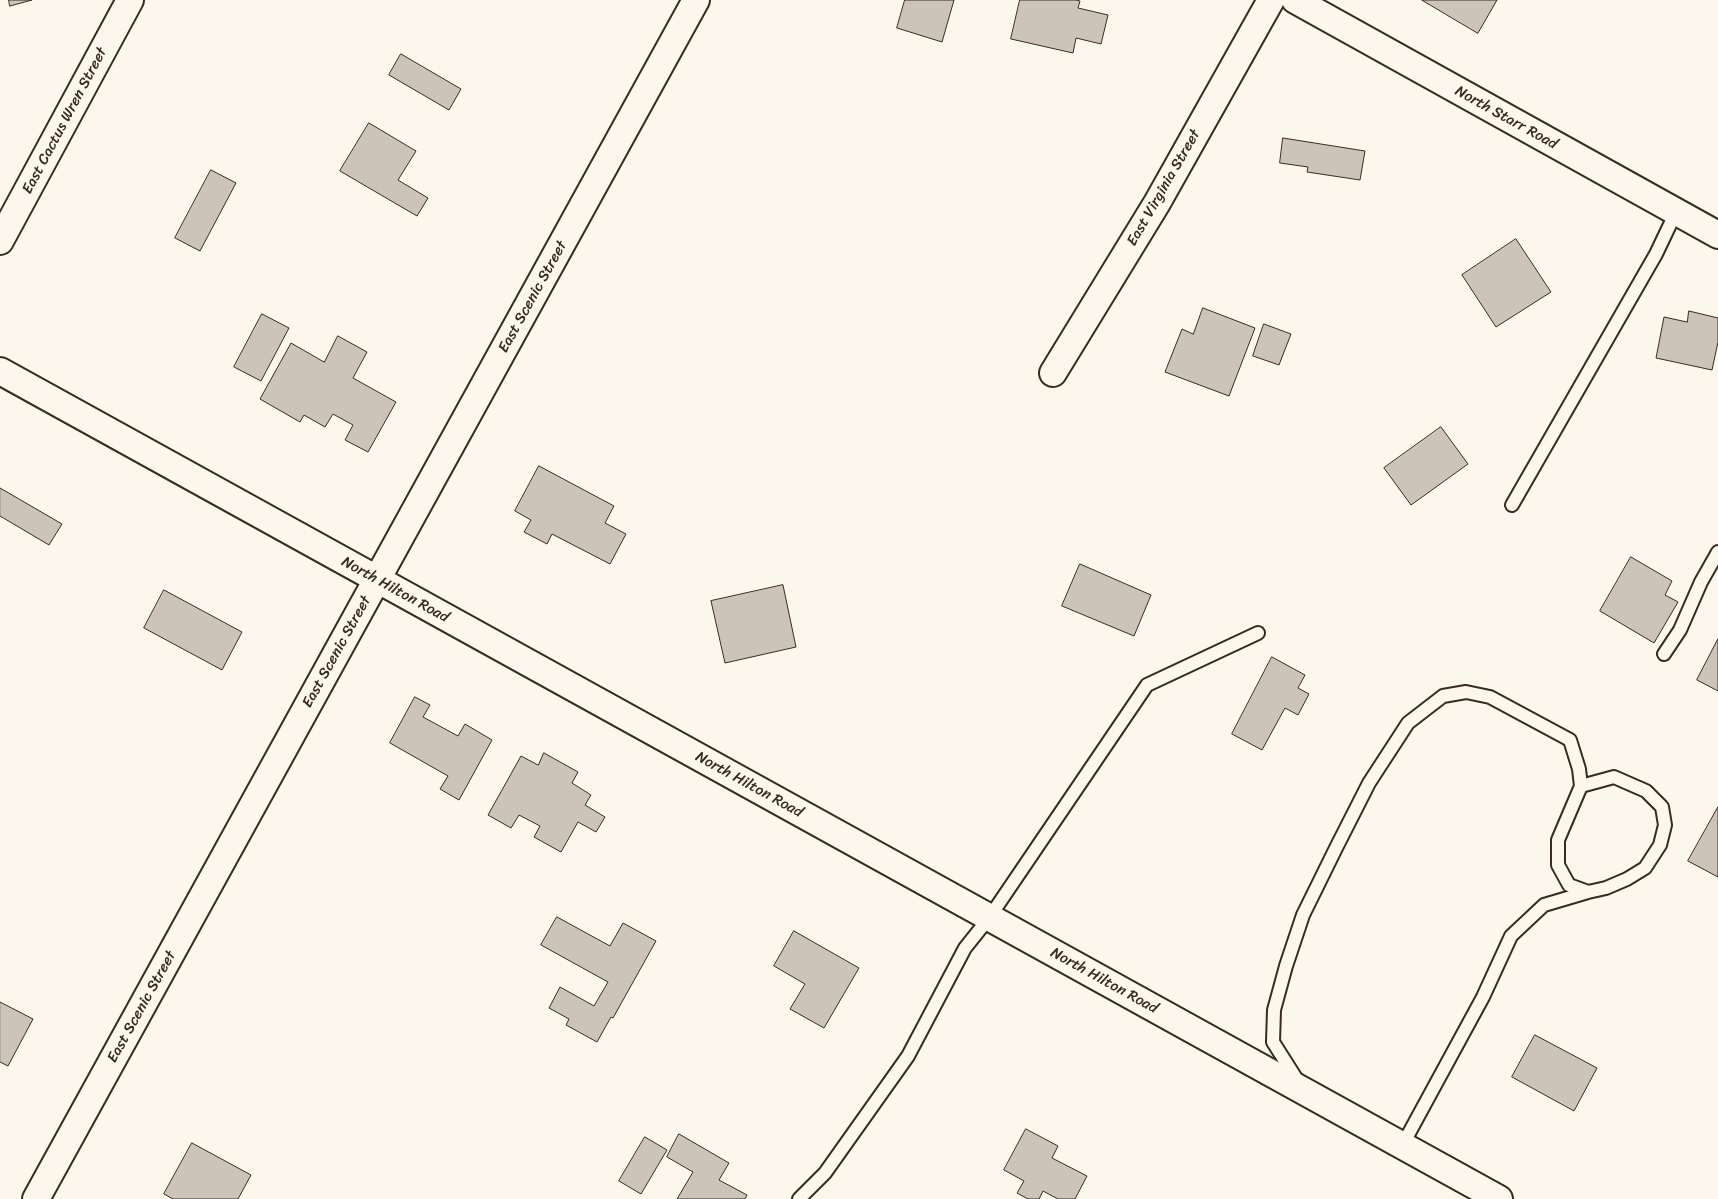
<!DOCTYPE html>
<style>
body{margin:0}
canvas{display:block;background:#fbf7ec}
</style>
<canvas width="1718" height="1199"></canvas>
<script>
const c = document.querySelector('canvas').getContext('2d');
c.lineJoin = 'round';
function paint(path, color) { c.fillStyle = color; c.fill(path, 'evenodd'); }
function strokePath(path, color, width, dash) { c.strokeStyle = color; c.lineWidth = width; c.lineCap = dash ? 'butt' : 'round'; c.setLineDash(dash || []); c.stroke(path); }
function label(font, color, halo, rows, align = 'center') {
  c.font = font + ' Sriracha,sans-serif'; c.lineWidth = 5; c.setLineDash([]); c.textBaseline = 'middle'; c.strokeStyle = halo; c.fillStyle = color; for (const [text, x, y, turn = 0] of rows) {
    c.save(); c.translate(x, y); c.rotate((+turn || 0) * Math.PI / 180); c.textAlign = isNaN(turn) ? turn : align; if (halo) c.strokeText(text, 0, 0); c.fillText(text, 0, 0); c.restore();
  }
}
const building = new Path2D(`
 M9 0H32L10 6Z
 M905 0H954L942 42 897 28Z
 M1020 0H1076L1080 1 1078 8 1108 15 1101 44 1076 38 1073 53 1011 39Z
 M1422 0H1497L1478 33Z
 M401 54 461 89 449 110 389 75Z
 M369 123 416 151 398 180 428 198 417 216 340 171Z
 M1283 138 1365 151 1360 180 1307 172 1308 167 1280 163Z
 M211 170 236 183 200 251 175 238Z
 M1516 239 1551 292 1496 327 1462 275Z
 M1203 308 1255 328 1229 396 1165 372 1182 329 1193 334Z
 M1689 311 1718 318V342L1712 370 1656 358 1664 317 1687 322Z
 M262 314 289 328 261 381 234 367Z
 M1264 324 1291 334 1279 365 1253 356Z
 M338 336 367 352 353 378 396 402 368 452 345 440 353 425 333 414 325 427 304 415 300 422 260 399 291 343 324 362Z
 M1441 427 1468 464 1411 505 1384 468Z
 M539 466 614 506 605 523 626 534 610 564 552 534 547 544 524 532 531 520 515 511Z
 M0 488 62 524 49 545 0 516Z
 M1631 557 1672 581 1665 595 1678 602 1654 643 1600 611Z
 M1080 564 1151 595 1134 636 1062 606Z
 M783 585 796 647 725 663 711 601Z
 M164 590 242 632 222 670 144 628Z
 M1718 639V691L1697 680Z
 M1272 657 1305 675 1298 688 1309 694 1298 715 1285 708 1262 750 1232 734Z
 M415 697 430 705 423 717 458 736 465 724 492 740 459 800 440 789 448 776 390 743Z
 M544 753 578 772 572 783 591 795 585 805 605 817 596 832 578 822 561 852 534 837 540 826 519 815 511 828 488 815 521 756 538 765Z
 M1718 807V877L1688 861Z
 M557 917 610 946 623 923 656 941 613 1018 611 1017 597 1042 566 1025 569 1019 549 1008 560 987 594 1006 608 982 541 945Z
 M794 931 859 968 824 1028 790 1009 805 984 774 966Z
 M0 1002 33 1019 8 1066 0 1062Z
 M1535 1035 1597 1068 1574 1111 1512 1077Z
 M1026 1129 1058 1146 1052 1158 1087 1176 1075 1199H1058L1043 1191 1039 1199H1028L1017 1193 1024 1181 1004 1170Z
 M679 1134 729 1163 719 1180 747 1195 745 1199H677L693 1172 667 1157Z
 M645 1137 667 1150 641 1194 619 1181Z
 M192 1143 251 1175 238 1199H173L164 1194Z`);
const service = new Path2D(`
 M1512 505 1656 254 1676 212
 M1664 654 1680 630 1701 582 1718 552
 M1299 1083 1273 1042 1274 1010 1286 966 1303 915 1336 848 1369 783 1408 723 1443 696 1466 692 1490 697 1570 740 1579 769 1581 786 1558 840V865L1569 885 1588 892 1606 888 1627 879 1645 868 1660 845 1665 825 1662 807 1646 791 1614 777 1581 786
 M1402 1146 1483 997 1511 936 1544 905 1588 892
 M799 1199 825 1173 908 1056 965 948 989 918 1147 685 1258 633`);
const minor = new Path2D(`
 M1295 0 1718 235
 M0 241 130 0
 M0 371 1499 1199
 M1053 373 1157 203 1271 0
 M36 1199 696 0`);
const streetNames = [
 ["North Starr Road",1506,118,29],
 ["East Cactus Wren Street",65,121,-62],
 ["East Virginia Street",1164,188,-60],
 ["East Scenic Street",533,297,-61],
 ["North Hilton Road",395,590,29],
 ["East Scenic Street",337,652,-61],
 ["North Hilton Road",749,785,29],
 ["North Hilton Road",1104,981,29],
 ["East Scenic Street",142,1007,-61]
];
paint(building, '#ccc4b9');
strokePath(building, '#3b2a1e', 1);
strokePath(service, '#3b2a1e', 16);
strokePath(minor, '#3b2a1e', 30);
strokePath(service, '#fbf7ec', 12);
strokePath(minor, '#fbf7ec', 26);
label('15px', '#3b2a1e', '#fbf7ec', streetNames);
</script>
